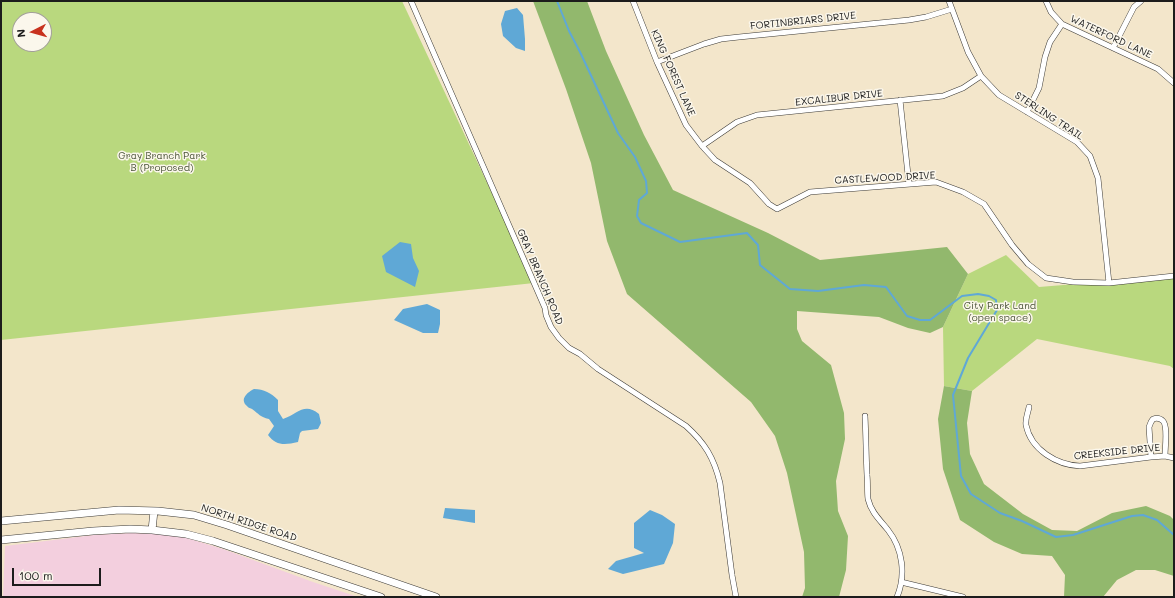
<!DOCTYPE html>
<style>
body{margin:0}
#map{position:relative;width:1175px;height:598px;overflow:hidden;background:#f3e6cb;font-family:Mali,sans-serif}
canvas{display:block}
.frame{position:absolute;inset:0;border:2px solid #1c1c1c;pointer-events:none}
.north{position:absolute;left:12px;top:12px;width:40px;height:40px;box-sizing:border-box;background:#fbf7ec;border:1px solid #a29f99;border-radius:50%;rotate:264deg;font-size:11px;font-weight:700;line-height:16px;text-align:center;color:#1c1c1c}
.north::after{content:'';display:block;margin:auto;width:14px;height:18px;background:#c8321e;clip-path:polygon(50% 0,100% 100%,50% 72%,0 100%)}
.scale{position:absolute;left:12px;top:568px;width:89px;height:18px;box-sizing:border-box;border:2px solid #1c1c1c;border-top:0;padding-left:5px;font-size:12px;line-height:14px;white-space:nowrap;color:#1c1c1c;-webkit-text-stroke:3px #fbf7ec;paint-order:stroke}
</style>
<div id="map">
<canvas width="1175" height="598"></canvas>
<div class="frame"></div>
<div class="north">N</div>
<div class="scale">100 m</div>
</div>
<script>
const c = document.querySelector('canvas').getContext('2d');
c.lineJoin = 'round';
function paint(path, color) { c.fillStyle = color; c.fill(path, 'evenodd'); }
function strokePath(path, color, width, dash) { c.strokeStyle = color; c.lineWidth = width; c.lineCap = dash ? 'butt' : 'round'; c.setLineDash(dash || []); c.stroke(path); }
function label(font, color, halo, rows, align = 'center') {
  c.font = font + ' Mali,sans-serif'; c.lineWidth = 3; c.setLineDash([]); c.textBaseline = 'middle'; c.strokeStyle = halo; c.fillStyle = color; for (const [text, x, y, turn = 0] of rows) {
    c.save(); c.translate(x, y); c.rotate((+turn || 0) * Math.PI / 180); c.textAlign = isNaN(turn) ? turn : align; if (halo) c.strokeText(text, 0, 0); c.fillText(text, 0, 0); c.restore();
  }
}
const built = new Path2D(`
 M131 533 164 534 187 538 223 549 313 582 358 597H3L5 546 94 535Z`);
const green = new Path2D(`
 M1 1H402L534 283 1 340ZM20 20H44V44H20Z
 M1006 255 1039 287 1174 276V369L1170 366 1037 339 972 391 944 386 943 327 968 274Z`);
const forest = new Path2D(`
 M533 1H587L606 51 644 135 673 190 768 233 820 260 947 247 968 274 943 327 930 333 908 328 879 317 797 311V329L802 341 831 365 844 413 845 439 836 481 838 511 848 536 846 570 839 597H802L805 588 804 552 787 473 775 436 751 402 627 294 607 241 591 163 566 89Z
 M944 386 972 391 967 423 970 454 984 484 1023 514 1052 530 1077 531 1112 513 1146 506 1170 516 1174 520V576L1155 570H1136L1117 580 1103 597H1064L1065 575 1052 556 1022 554 994 542 960 520 943 469 938 419Z`);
const water = new Path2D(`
 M517 8 523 15 525 39V51L516 48 503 36 501 24 505 11Z
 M400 242 411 244 413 258 419 271 415 287 386 272 382 256Z
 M427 304 440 310V324L438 333H423L394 320 403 309Z
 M254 389C264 389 271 393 278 400V411L283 419C298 414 304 402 319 414L321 423 318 429 302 431 300 433 298 442C285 445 276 446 268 435L274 426 269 419C260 417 259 414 252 409 251 408 248 408 247 406 239 399 248 392 254 389Z
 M445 508 475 510V523L443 518Z
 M650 510 662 515 675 524 673 543 664 564 623 574 608 569 616 561 644 553 634 548V523Z`);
const stream = new Path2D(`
 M557 1 569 31 580 52 618 133 635 157 646 181 647 193 639 200 637 216 641 223 680 242 747 233 758 245 760 265 790 289 818 291 864 285 886 287 907 316 920 320H930L962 296 978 294 989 296 996 300 997 310 968 358 953 395 961 476 971 494 1000 513 1022 521 1056 537 1073 535 1132 516 1143 515 1157 520 1174 535`);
const street = new Path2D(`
 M411 1 545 308 546 315 551 327 559 338 569 348 580 354 598 369 686 426C705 443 714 458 720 483L732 575 736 597
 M633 1 657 62 686 125 702 146 715 160 750 183 769 204 777 209 810 192 936 182 963 192 984 204 1012 245 1028 264 1046 278 1073 282 1109 283 1174 276
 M949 1 968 52 981 76 999 95 1077 142 1090 156 1098 178 1109 283
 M1046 1 1051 12 1062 24 1158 69 1174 83
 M1113 48 1134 7 1141 1
 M657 62 704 44 721 39 739 37 909 20 926 17 952 9
 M900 100 909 184
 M1027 112 1039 88 1045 57 1050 42 1062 24
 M702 146 737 122 757 115 943 96 963 88 981 76
 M1029 407C1028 413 1025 419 1026 425 1031 450 1057 465 1080 466L1151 457 1165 456 1174 458
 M865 416C866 436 866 455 867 475 868 483 867 491 868 499 871 512 880 520 888 530 903 549 906 575 897 597
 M1151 457 1149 427 1151 422 1153 419C1156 418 1160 418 1163 421 1168 426 1165 448 1165 456
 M901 582 963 597`);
const secondary = new Path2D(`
 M1 521 119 510 158 511 194 515 227 525 436 597
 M152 530 154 511
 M1 540 93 531 130 529 152 530 186 534 213 541 381 597`);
const streetNames = [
 ["FORTINBRIARS DRIVE",803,21,-6],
 ["WATERFORD LANE",1111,37,25],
 ["KING FOREST LANE",673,73,66],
 ["EXCALIBUR DRIVE",839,98,-6],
 ["STERLING TRAIL",1049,116,33],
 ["CASTLEWOOD DRIVE",885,178,-3],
 ["GRAY BRANCH ROAD",540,277,67],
 ["CREEKSIDE DRIVE",1117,452,-6],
 ["NORTH RIDGE ROAD",249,523,18]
];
const parkNames = [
 ["Gray Branch Park",162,156],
 ["B (Proposed)",162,168],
 ["City Park Land",1000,306],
 ["(open space)",1000,318]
];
paint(built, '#f3cfde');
paint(green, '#b9d87e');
paint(forest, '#92b86d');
paint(water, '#5fa8d6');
strokePath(stream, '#5fa8d6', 2);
strokePath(street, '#3c3a36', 6);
strokePath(secondary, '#3c3a36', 8);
strokePath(street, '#fff', 5);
strokePath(secondary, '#fff', 7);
label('10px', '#1c1c1c', '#fbf7ec', streetNames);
label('10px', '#4b5439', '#fbf7ec', parkNames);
</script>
